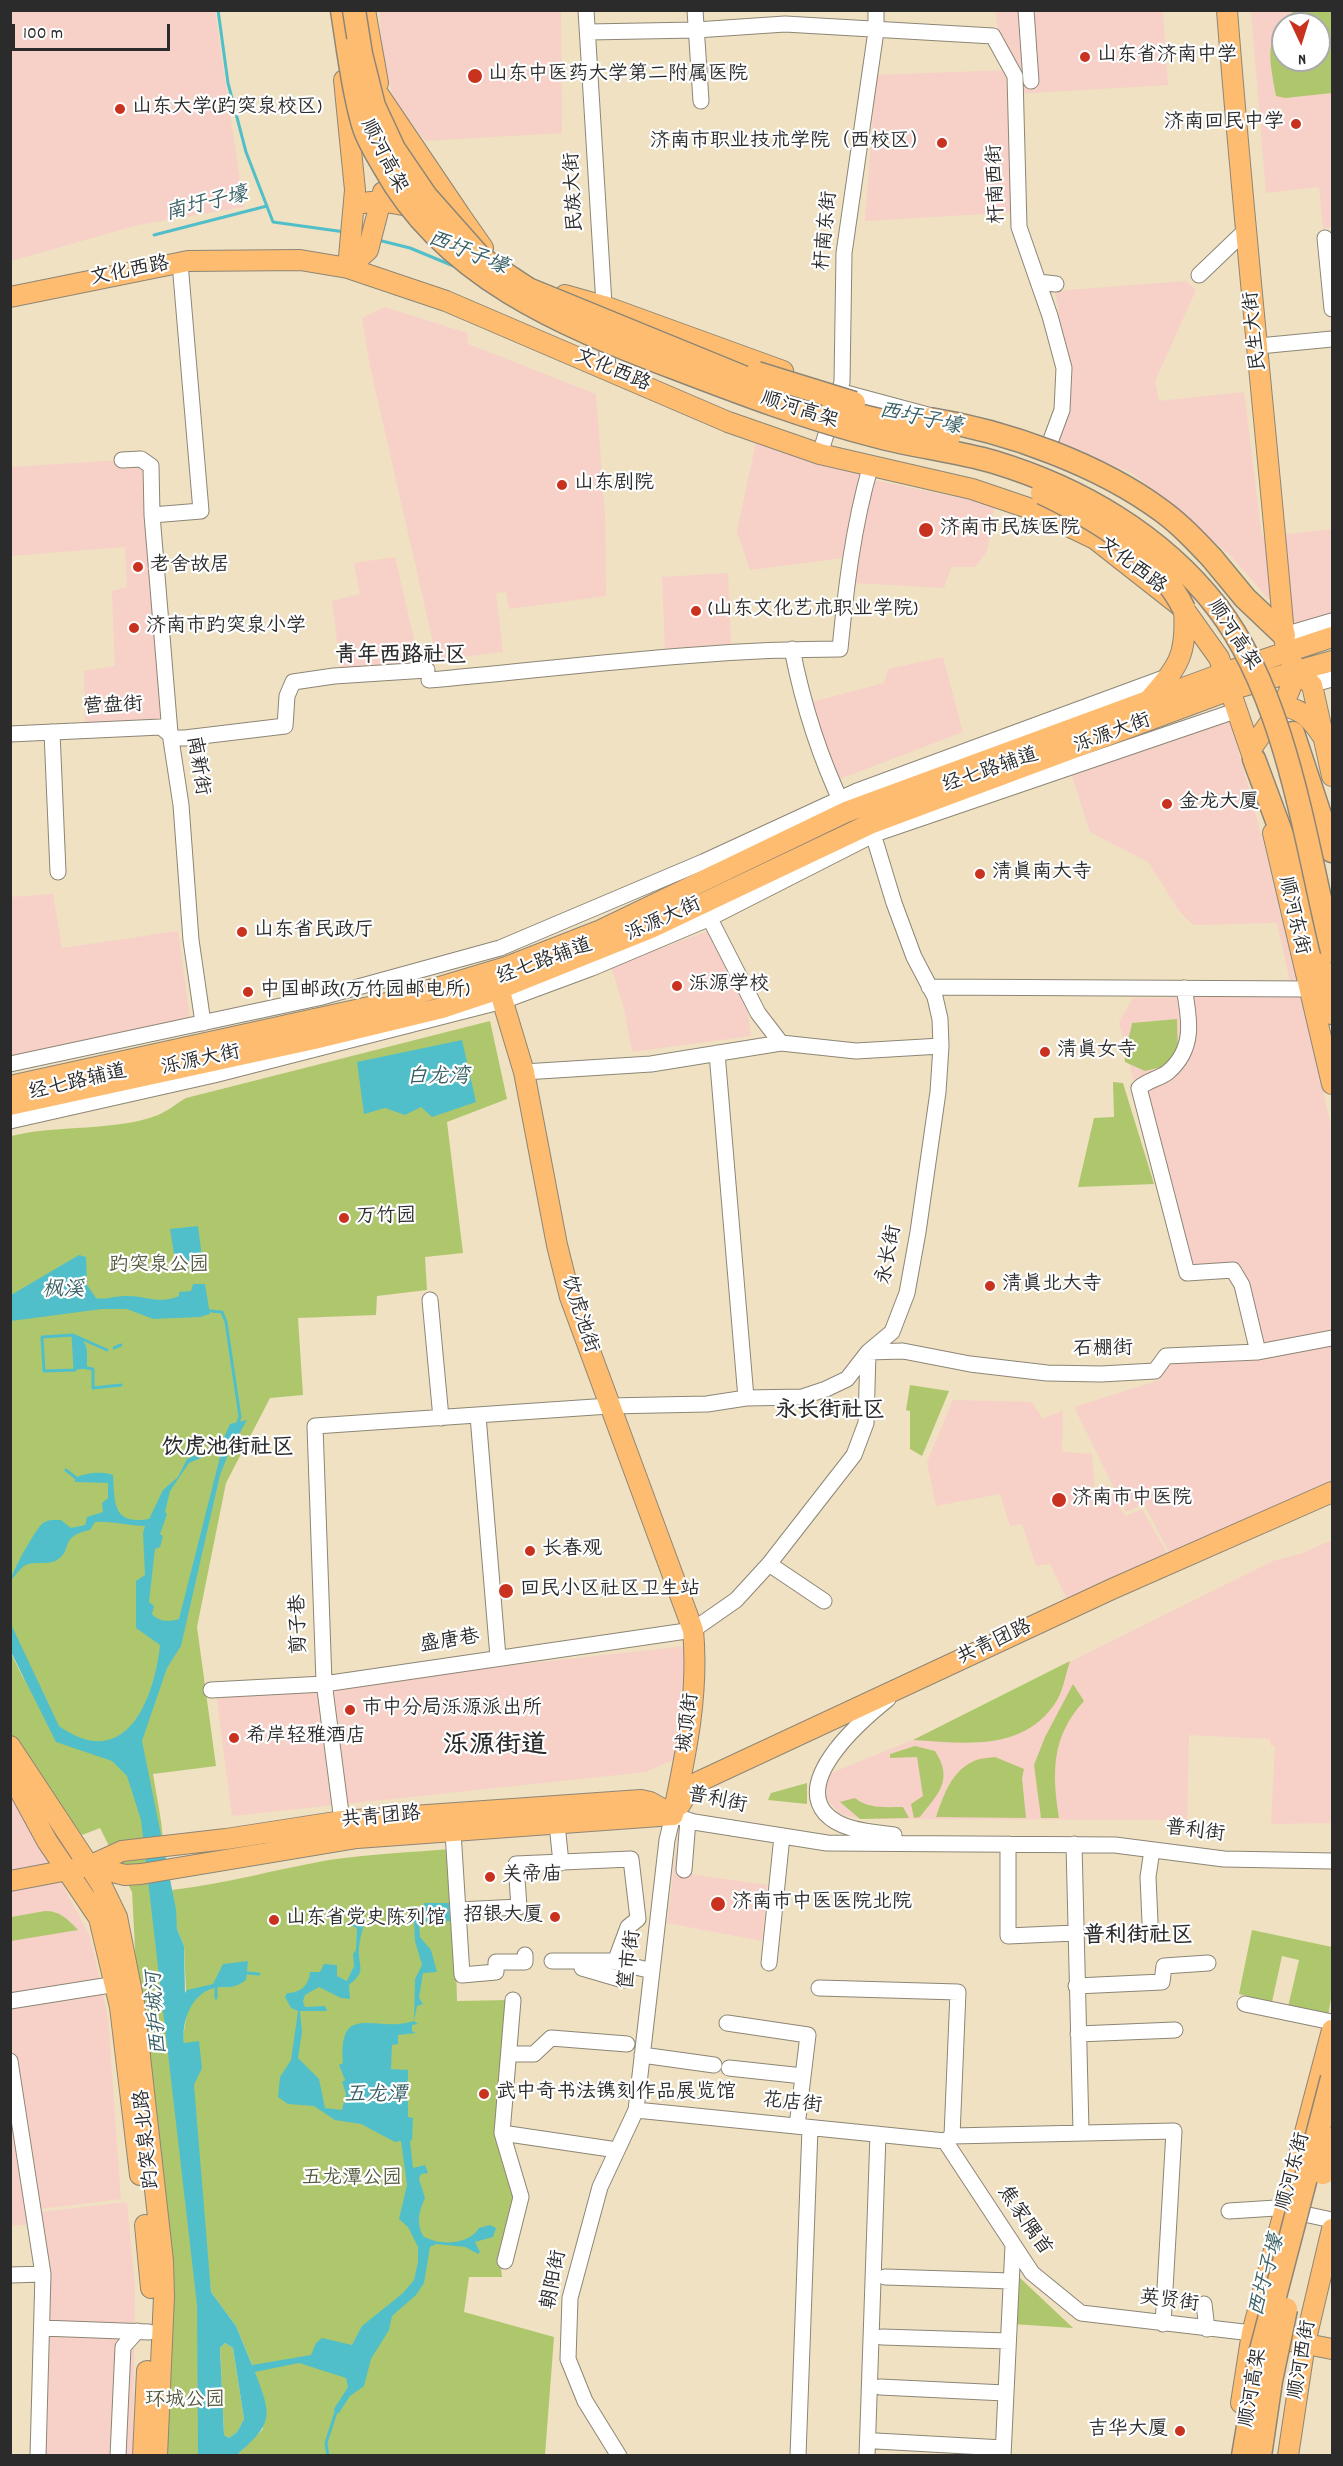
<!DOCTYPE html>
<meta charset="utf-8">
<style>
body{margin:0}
#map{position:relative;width:1343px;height:2466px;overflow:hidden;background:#efe1c2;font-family:Dekko,sans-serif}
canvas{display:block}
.frame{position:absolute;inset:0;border:12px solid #2b2b2b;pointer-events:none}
.north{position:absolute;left:1271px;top:12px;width:60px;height:60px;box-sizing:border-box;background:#fff;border:2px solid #aaa;border-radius:50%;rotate:176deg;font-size:16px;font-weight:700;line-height:24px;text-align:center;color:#2b2b2b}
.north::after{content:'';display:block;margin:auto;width:21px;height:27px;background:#c8321e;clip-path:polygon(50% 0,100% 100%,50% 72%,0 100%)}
.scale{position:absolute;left:12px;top:24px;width:158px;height:27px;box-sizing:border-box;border:3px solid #2b2b2b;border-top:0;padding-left:8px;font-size:18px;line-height:21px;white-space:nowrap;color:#2b2b2b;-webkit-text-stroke:4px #fff;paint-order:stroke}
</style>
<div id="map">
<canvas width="1343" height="2466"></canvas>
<div class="frame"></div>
<div class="north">N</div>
<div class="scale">100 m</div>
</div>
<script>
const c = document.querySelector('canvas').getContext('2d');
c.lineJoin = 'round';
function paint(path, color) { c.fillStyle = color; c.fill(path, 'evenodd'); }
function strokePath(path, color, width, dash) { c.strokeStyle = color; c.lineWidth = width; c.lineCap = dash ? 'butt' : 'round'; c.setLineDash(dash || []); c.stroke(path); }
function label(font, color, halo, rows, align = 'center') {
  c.font = font + ' Dekko,"LXGW WenKai TC",sans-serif'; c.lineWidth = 4.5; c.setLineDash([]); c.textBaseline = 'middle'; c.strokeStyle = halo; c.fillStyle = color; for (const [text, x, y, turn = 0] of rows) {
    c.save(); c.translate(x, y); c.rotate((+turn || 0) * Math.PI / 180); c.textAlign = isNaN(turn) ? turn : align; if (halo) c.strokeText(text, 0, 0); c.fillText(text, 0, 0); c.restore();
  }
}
const built = new Path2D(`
 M11 10 215 11 244 207 138 225 11 261Z
 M379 11H561L562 133 425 141 393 98 383 53Z
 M995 11H1163L1168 85 1016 94 1001 50Z
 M1251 11H1332V227L1323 228 1319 187 1266 193ZM1283 24H1319V60H1283Z
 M1008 70 1019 212 865 221 876 75Z
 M1186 281 1196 290 1155 381 1159 401 1244 392 1262 537 1332 529V615L1292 626 1230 555 1132 473 1052 442 1072 388 1055 291Z
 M385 307 467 333 468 344 596 394 605 515 606 596 509 609 506 592 496 593 503 652 437 660 370 366 362 318Z
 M756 442 865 474 843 558 750 570 737 531Z
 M122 460 151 466 150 554 161 723 85 726 84 671 115 666 112 591 127 587 125 547 11 556V467Z
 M869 479 986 503 994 508 987 551 975 567H951L944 588 854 583Z
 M395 557 420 665 341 671 332 601 360 594 354 563Z
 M728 573 731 644 665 649 662 577Z
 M943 657 963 732 837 780 808 703 884 683 888 669Z
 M1230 719 1265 849 1332 1129V1482L1169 1552 1144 1504 1126 1512 1074 1407 1160 1380 1165 1365 1254 1356 1233 1262 1180 1268 1119 1022 1133 998 1293 995 1277 923 1193 925 1180 912 1148 862 1090 832 1071 773Z
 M53 894 62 948 178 931 190 1018 11 1056V897Z
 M710 930 747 1006 751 1036 632 1052 624 1008 611 967Z
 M953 1400 1032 1402 1043 1419 1063 1410 1062 1452 1092 1454 1095 1492 1108 1485 1125 1516 1142 1509 1168 1555 1068 1601 1050 1564 1036 1566 1022 1524 1010 1526 1000 1494 936 1506 927 1462Z
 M1332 1540V1823L1271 1824 1275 1746H1271L1270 1739 1189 1735 1187 1820 860 1819 840 1814 824 1796 822 1783 831 1773 913 1740 1273 1561 1303 1553Z
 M686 1646 675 1759 646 1772 232 1816 216 1694 332 1685Z
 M10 1788 90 1936 108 2018 121 2199 32 2210 33 2224 11 2226Z
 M682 1843 689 1874 767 1885 762 1941 667 1923 676 1852Z
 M127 2202 135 2288 133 2455H43L40 2212Z`);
const green = new Path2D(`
 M1296 10 1332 11V93L1285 98 1276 96C1270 60 1261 33 1296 10ZM1283 24H1319V60H1283Z
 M1177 1019 1178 1053 1170 1065 1145 1071 1125 1062C1123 1049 1130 1037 1132 1023Z
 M490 1021 507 1099 447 1122 463 1253 425 1257 427 1290 377 1296 376 1315 298 1318 303 1395 270 1398 226 1483 197 1627 216 1766 153 1774 161 1821 177 1969 179 2034 203 2215 197 2132 183 2036 187 2013 184 1946 177 1929 172 1890C225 1884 277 1869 329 1860 370 1854 411 1852 453 1849L457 2001 509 2000 503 2088 516 2206 500 2258 502 2277H469L464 2312 554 2337 545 2455H237L263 2429 255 2372 236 2326 211 2292 203 2217 213 2455H162L132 1892 100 1828 82 1835 11 1740 10 1651 25 1682 10 1645 11 1136C55 1125 119 1131 158 1115 168 1111 177 1103 186 1098Z
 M1113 1082 1123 1083 1154 1184 1078 1187 1094 1118 1114 1117Z
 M910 1385 949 1391 922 1456 910 1449V1411L906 1410Z
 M1070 1661C1065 1676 1063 1693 1054 1705 1021 1752 963 1743 913 1740Z
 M1073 1684 1084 1701C1051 1737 1052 1773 1059 1818H1041L1034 1765 1045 1737Z
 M915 1746 935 1751C954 1780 938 1794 920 1817L914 1818 911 1804 923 1796 917 1757 890 1758V1754Z
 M995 1757 1024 1769 1022 1778 1026 1818 936 1817C943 1797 951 1772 972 1762 978 1758 988 1758 995 1757Z
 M807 1783V1804L768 1800 771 1793Z
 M855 1798C868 1809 886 1807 903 1807L909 1818 860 1819 840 1802Z
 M45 1911C60 1911 68 1919 78 1930L11 1941V1917Z
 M1252 1930 1332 1947V1993L1328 2016 1288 2007 1299 1960 1282 1956 1272 2002 1239 1994Z
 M1018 2276 1073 2328 1013 2324Z
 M225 2343 233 2348 244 2419 237 2432 229 2438 224 2435 220 2348Z`);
const water = new Path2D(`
 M462 1040 476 1102 432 1117 421 1107 405 1115 385 1108 364 1114 357 1062Z
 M198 1226 202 1257 181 1272 175 1260 170 1229Z
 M79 1255 86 1257 87 1285 96 1298C105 1300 115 1296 124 1296 147 1295 158 1305 179 1296V1292L191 1291 193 1284H205L210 1314 200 1317 153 1319 127 1309H102L11 1321V1295Z
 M73 1335C90 1340 87 1352 87 1368L75 1370Z
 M247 1420 230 1450 220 1475 181 1646 167 1668 142 1741 176 1909 177 1929 184 1946 185 1993 187 1990 213 1984 223 1964 248 1961 246 1980C229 1992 226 1984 211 1989 190 1996 181 2024 184 2043L199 2041 202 2068 194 2085 211 2292 236 2326 252 2365 311 2355 316 2343 322 2338 352 2345 362 2326 403 2293 414 2280 418 2262V2247L408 2227 399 2219 407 2185 401 2141 395 2142 361 2124 335 2120 314 2106 288 2104 278 2097 280 2077 291 2060 298 2011 291 2008 285 1997 287 1993C301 1993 309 1985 310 1972H320L324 1964 337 1965V1976L347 1981 354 1966 353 1954 356 1950 357 1928 352 1926 351 1920 357 1918 365 1921C362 1931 358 1945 359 1956 361 1972 363 1973 349 1985L350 1999 341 1998 319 1987 305 1995 303 2001 305 2007 325 2006 327 2011H300L302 2032 298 2058 319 2079 325 2108 342 2110 346 2094 342 2082 345 2080 339 2065 343 2063C338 2000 376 2034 414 2021L415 1979 422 1965 415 1941 414 1919 425 1918 424 1903H449L450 1921 419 1922 420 1937 431 1950 437 1972 423 1973 419 1998 423 2004 417 2006 414 2021 418 2024 412 2025V2031L416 2033 398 2035V2044L392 2045 391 2069 408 2070V2117L413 2118 412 2140 410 2141 413 2168 425 2165 428 2173 421 2174 419 2179 425 2198C419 2212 416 2222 423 2236 439 2246 469 2245 479 2228L490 2225 496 2228 493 2237 475 2242 480 2252 478 2254 465 2247 436 2244 430 2247 424 2283 416 2295 392 2316 389 2330 371 2359 364 2386 350 2396 339 2413 335 2414 334 2409 348 2387 346 2378 299 2363 255 2372C272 2417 274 2422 237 2455H198L197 2305 141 1820 127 1776 112 1761 56 1742 11 1652 10 1622 59 1726C125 1773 154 1701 160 1645L136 1628V1581L145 1575 143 1533 145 1526C128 1526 112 1521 95 1522L90 1530C58 1537 74 1549 57 1560 47 1566 33 1560 24 1566 19 1570 15 1576 11 1580 11 1573 36 1528 43 1523 49 1519 54 1520 61 1520L71 1528 85 1525 87 1517 103 1512 102 1503 108 1498V1483L75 1482V1478C85 1473 102 1471 113 1475 115 1503 112 1525 149 1519L163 1490 178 1477 187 1459 221 1444 230 1424ZM222 1449 179 1619C169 1622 159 1622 152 1614L154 1606 149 1602 155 1549 160 1547 163 1536 160 1534 167 1514 165 1512 170 1491 189 1463ZM225 2343 233 2348 244 2419 237 2432 229 2438 224 2435 220 2348Z`);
const stream = new Path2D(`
 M218 10 228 83 246 152 273 222 345 232
 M154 235 267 206
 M378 240 410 248 456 267
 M210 1311 222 1312 226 1322 240 1417 237 1425
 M73 1335 75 1370 44 1371 42 1337Z
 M73 1335 107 1350
 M114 1348 121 1345
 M82 1367 93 1369V1388L121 1385
 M66 1470 76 1478
 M247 1973 259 1974
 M216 1988V1998
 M328 2456 326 2443 336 2412`);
const minor = new Path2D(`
 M586 10 608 370
 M695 10 701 101
 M1026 10 1031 81
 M588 32 696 30 785 24 993 36 1015 76 1019 227 1050 316 1064 368 1062 410 1049 445
 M1325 238 1332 309
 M1199 275 1246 230
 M1038 282 1056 284
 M1259 346 1332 339
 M846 393 939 418
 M820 454 842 382 844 253 876 31V10
 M122 460 141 459 151 466 152 515 201 511 180 263
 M152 515 170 733 181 805 191 940 203 1023
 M1284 635 1332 621
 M792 649C803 705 819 756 844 808
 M1307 671 1321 682 1332 679
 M429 680C565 668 703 649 840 649 846 587 853 528 870 468
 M52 732 58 872
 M10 734 161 727 174 738H185L285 726 287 696 293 682 334 676 427 670
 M710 919 758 1013 781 1043
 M929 987 1309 989
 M1184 988C1190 1020 1195 1049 1168 1072 1159 1079 1148 1080 1139 1088L1187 1273 1233 1270 1242 1285 1258 1352
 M717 1053 746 1398
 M10 1064 318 998 500 948 703 862 857 791 1169 676
 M524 1072 651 1064 781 1043 856 1051 941 1046
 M10 1121 214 1075 503 1001 592 968 708 919 875 834 1238 710
 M430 1300 441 1418
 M478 1416 498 1657
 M769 1564 824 1601
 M211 1690 324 1684 693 1630 736 1600 769 1564 854 1455 866 1423 868 1352 892 1332 907 1293 918 1232 938 1092 941 1046 940 1019 935 997 914 957 894 903 870 824
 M888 1699C863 1719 795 1777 825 1813 841 1831 872 1832 894 1835
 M673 1815 694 1822 827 1843 1115 1845 1224 1859 1332 1861
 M342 1821 324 1682 315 1426 609 1406 707 1404 746 1398 802 1397 826 1389 847 1379 868 1352 903 1351 970 1364 1047 1373 1101 1374 1155 1371 1166 1356 1258 1352 1332 1338
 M557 1824 561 1863
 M453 1832 462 1975 496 1972V1962H525V1955
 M1008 1844V1936L1075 1933
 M1074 1844 1081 2131
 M684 1870 688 1820
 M459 1910 519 1907 516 1864 631 1859 638 1919 628 1927 615 1962
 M1150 1922 1148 1877 1152 1850
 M552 1961H612L652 1971
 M769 1963 782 1836
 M582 1968 623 1980 627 1965
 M1076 1986 1162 1982 1164 1966 1208 1963
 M819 1988 958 1992 952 2136
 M10 2001 104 1986
 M1245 2004 1332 2022
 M727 2023 808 2035 797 2126
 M1078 2034 1175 2030
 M510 2054H534L551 2038 627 2044
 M642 2055 714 2065
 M10 2061 43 2274 38 2456
 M729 2068 803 2076
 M636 2110 945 2141
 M502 2133 617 2150
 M945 2141 952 2136 1174 2131 1163 2324
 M945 2141 1032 2273 1081 2313 1252 2333
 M1229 2211 1276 2208 1332 2220
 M505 2261 521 2197 502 2133 513 2000
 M10 2275 43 2274
 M885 2277 1011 2281
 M1204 2304 1207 2329
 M42 2328 149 2332
 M882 2337 1008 2341
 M880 2387 1005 2393
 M876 2441 1003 2448
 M118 2456 123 2347 137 2331
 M619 2456 585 2401 568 2359 570 2298 600 2187 636 2110 667 1840 673 1815
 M798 2456 810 2128
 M867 2456 878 2134
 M1003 2456 1013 2245`);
const major = new Path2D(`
 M365 10 378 83
 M1227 10C1243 219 1266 427 1284 635L1286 651 1297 672 1312 685 1332 776
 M344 80 355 190 348 268
 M379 95 460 215
 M354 204 380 201 460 215 483 248
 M348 268 368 250 383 192
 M565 295 604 306 783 371
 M10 297 188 261 300 260 348 268 446 301 728 422 820 454 972 489 1037 511 1095 539 1184 609 1219 658 1258 772
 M1149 700C1179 665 1187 656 1184 609
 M1281 707C1299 706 1312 720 1321 734
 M1251 749 1285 701 1297 672
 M1273 833 1332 1084
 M499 989 524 1072 557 1245 570 1297 693 1630C699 1693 686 1753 673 1815
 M10 1086 383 1004 506 967 601 930 846 812 1224 673 1332 637
 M10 1105 314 1039 442 1008 499 989 651 928 870 824 1230 690 1332 661
 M10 1746 101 1884 117 1917 134 2003 163 2261 164 2296 157 2456
 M10 1773 47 1841 99 1918 120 2007 140 2175
 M680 1805 692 1786 698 1782 1112 1589 1332 1492
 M89 1866 125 1875 141 1874 357 1838 673 1815
 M10 1881 89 1866 122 1851 226 1839 342 1821 641 1800 650 1802 673 1815
 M145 2225 151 2288
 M1265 2336 1332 2349
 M1241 2403 1252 2333 1332 2030
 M143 2456 147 2371
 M1288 2456 1305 2343 1332 2229`);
const highway = new Path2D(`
 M342 10 348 50
 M1212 558 1245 598 1284 635
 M1293 733 1332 851
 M1254 759 1297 875 1332 1013`);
const highwayBridge = new Path2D(`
 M354 10 361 54 374 106 394 149 426 196 481 258 528 289 770 388
 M348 50C352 76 356 103 364 128 369 142 377 155 384 167 444 276 561 325 672 367 740 393 808 419 879 437 917 447 956 451 994 462 1080 488 1161 535 1217 607 1287 698 1305 842 1332 951
 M757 373 854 403
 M833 409 949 437
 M930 419C1007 431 1100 465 1162 511 1181 525 1196 541 1212 558
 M1042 493C1095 518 1158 555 1184 609
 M1323 2173 1332 2139
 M1243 2456 1261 2350 1332 2078
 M1260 2456 1271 2381 1286 2309`);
const markers = [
 [1085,57,6,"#c8321e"],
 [475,76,8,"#c8321e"],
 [120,109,6,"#c8321e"],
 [1296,124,6,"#c8321e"],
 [942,143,6,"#c8321e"],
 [562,485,6,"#c8321e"],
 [926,530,8,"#c8321e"],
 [138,567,6,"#c8321e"],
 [696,611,6,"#c8321e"],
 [134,628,6,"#c8321e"],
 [1167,804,6,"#c8321e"],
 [980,874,6,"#c8321e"],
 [242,932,6,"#c8321e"],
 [677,986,6,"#c8321e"],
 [248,992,6,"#c8321e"],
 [1045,1052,6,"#c8321e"],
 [344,1218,6,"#c8321e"],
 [990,1286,6,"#c8321e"],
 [1059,1500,8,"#c8321e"],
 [530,1551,6,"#c8321e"],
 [506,1591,8,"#c8321e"],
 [350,1710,6,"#c8321e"],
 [234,1738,6,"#c8321e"],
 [490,1877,6,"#c8321e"],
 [718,1904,8,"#c8321e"],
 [555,1917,6,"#c8321e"],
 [274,1920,6,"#c8321e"],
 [484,2094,6,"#c8321e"],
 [1180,2431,6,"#c8321e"]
];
const poiNames = [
 ["山东省济南中学",1097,57],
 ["山东中医药大学第二附属医院",488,76],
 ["山东大学(趵突泉校区)",132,109],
 ["济南回民中学",1284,124,"right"],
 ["济南市职业技术学院（西校区）",930,143,"right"],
 ["山东剧院",574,485],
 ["济南市民族医院",940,530],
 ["老舍故居",150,567],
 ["(山东文化艺术职业学院)",708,611],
 ["济南市趵突泉小学",146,628],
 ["金龙大厦",1179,804],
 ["清真南大寺",992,874],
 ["山东省民政厅",254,932],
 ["泺源学校",689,986],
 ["中国邮政(万竹园邮电所)",260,992],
 ["清真女寺",1057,1052],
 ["万竹园",356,1218],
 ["清真北大寺",1002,1286],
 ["济南市中医院",1072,1500],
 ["长春观",542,1551],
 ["回民小区社区卫生站",520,1591],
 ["市中分局泺源派出所",362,1710],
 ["希岸轻雅酒店",246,1738],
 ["关帝庙",502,1877],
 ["济南市中医医院北院",732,1904],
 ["招银大厦",543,1917,"right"],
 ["山东省党史陈列馆",286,1920],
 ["武中奇书法镌刻作品展览馆",496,2094],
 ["吉华大厦",1168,2431,"right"]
];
const streetNames = [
 ["顺河高架",382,157,63],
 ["杆南西街",998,184,-92],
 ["民族大街",576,192,-93],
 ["杆南东街",828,231,-84],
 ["文化西路",130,273,-11],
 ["民生大街",1257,331,-96],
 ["文化西路",612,372,23],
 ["顺河高架",799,412,18],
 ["文化西路",1131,567,37],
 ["顺河高架",1232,636,57],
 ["营盘街",113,708,-3],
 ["泺源大街",1113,735,-20],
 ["南新街",196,766,81],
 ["经七路辅道",991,772,-19],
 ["顺河东街",1292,916,77],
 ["泺源大街",664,921,-24],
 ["经七路辅道",545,963,-20],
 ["泺源大街",201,1062,-12],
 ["经七路辅道",78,1084,-13],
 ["永长街",891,1255,-79],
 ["饮虎池街",578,1315,72],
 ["石棚街",1103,1351,-1],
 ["剪子巷",301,1624,-92],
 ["盛唐巷",450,1643,-9],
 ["共青团路",995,1644,-25],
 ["城顶街",690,1723,-83],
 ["普利街",717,1802,12],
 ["共青团路",381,1819,-5],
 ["普利街",1195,1833,7],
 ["筐市街",632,1960,-83],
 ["花店街",792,2105,6],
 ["趵突泉北路",149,2139,-96],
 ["顺河东街",1295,2172,-75],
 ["焦家隅首",1023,2222,56],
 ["朝阳街",556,2280,-79],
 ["英贤街",1169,2303,7],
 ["顺河西街",1304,2360,-80],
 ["顺河高架",1255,2388,-80]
];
const parkNames = [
 ["趵突泉公园",159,1267],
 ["五龙潭公园",352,2180],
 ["环城公园",185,2402]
];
const waterNames = [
 ["南圩子壕",207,206,-14],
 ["西圩子壕",467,255,22],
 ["西圩子壕",920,421,12],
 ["白龙湾",438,1079],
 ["枫溪",63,1292],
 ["西护城河",159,2013,-94],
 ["五龙潭",376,2097],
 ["西圩子壕",1269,2276,-75]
];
const quarterNames = [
 ["青年西路社区",401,658],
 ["永长街社区",830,1413],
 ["饮虎池街社区",228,1450],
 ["普利街社区",1138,1938]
];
const districtNames = [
 ["泺源街道",495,1748]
];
paint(built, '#f7d1c7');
paint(green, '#afc76c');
paint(water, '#51bfca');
strokePath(stream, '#51bfca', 3);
strokePath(minor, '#8d8676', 17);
strokePath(major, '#8d8676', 22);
strokePath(highway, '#8d8676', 25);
strokePath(minor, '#fff', 15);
strokePath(major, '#febc70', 20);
strokePath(highway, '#febc70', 22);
strokePath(highwayBridge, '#8d8676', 25, []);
strokePath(highwayBridge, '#febc70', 22);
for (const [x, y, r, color] of markers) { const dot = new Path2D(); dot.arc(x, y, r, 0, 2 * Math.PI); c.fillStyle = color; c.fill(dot); strokePath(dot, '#fff', 2); }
label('20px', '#2b2b2b', '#fff', poiNames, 'left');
label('20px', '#2b2b2b', '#fff', streetNames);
label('20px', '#535a3e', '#fff', parkNames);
label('italic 21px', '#385f63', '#fff', waterNames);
label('bold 22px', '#2b2b2b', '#fff', quarterNames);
label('bold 26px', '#2b2b2b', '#fff', districtNames);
</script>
